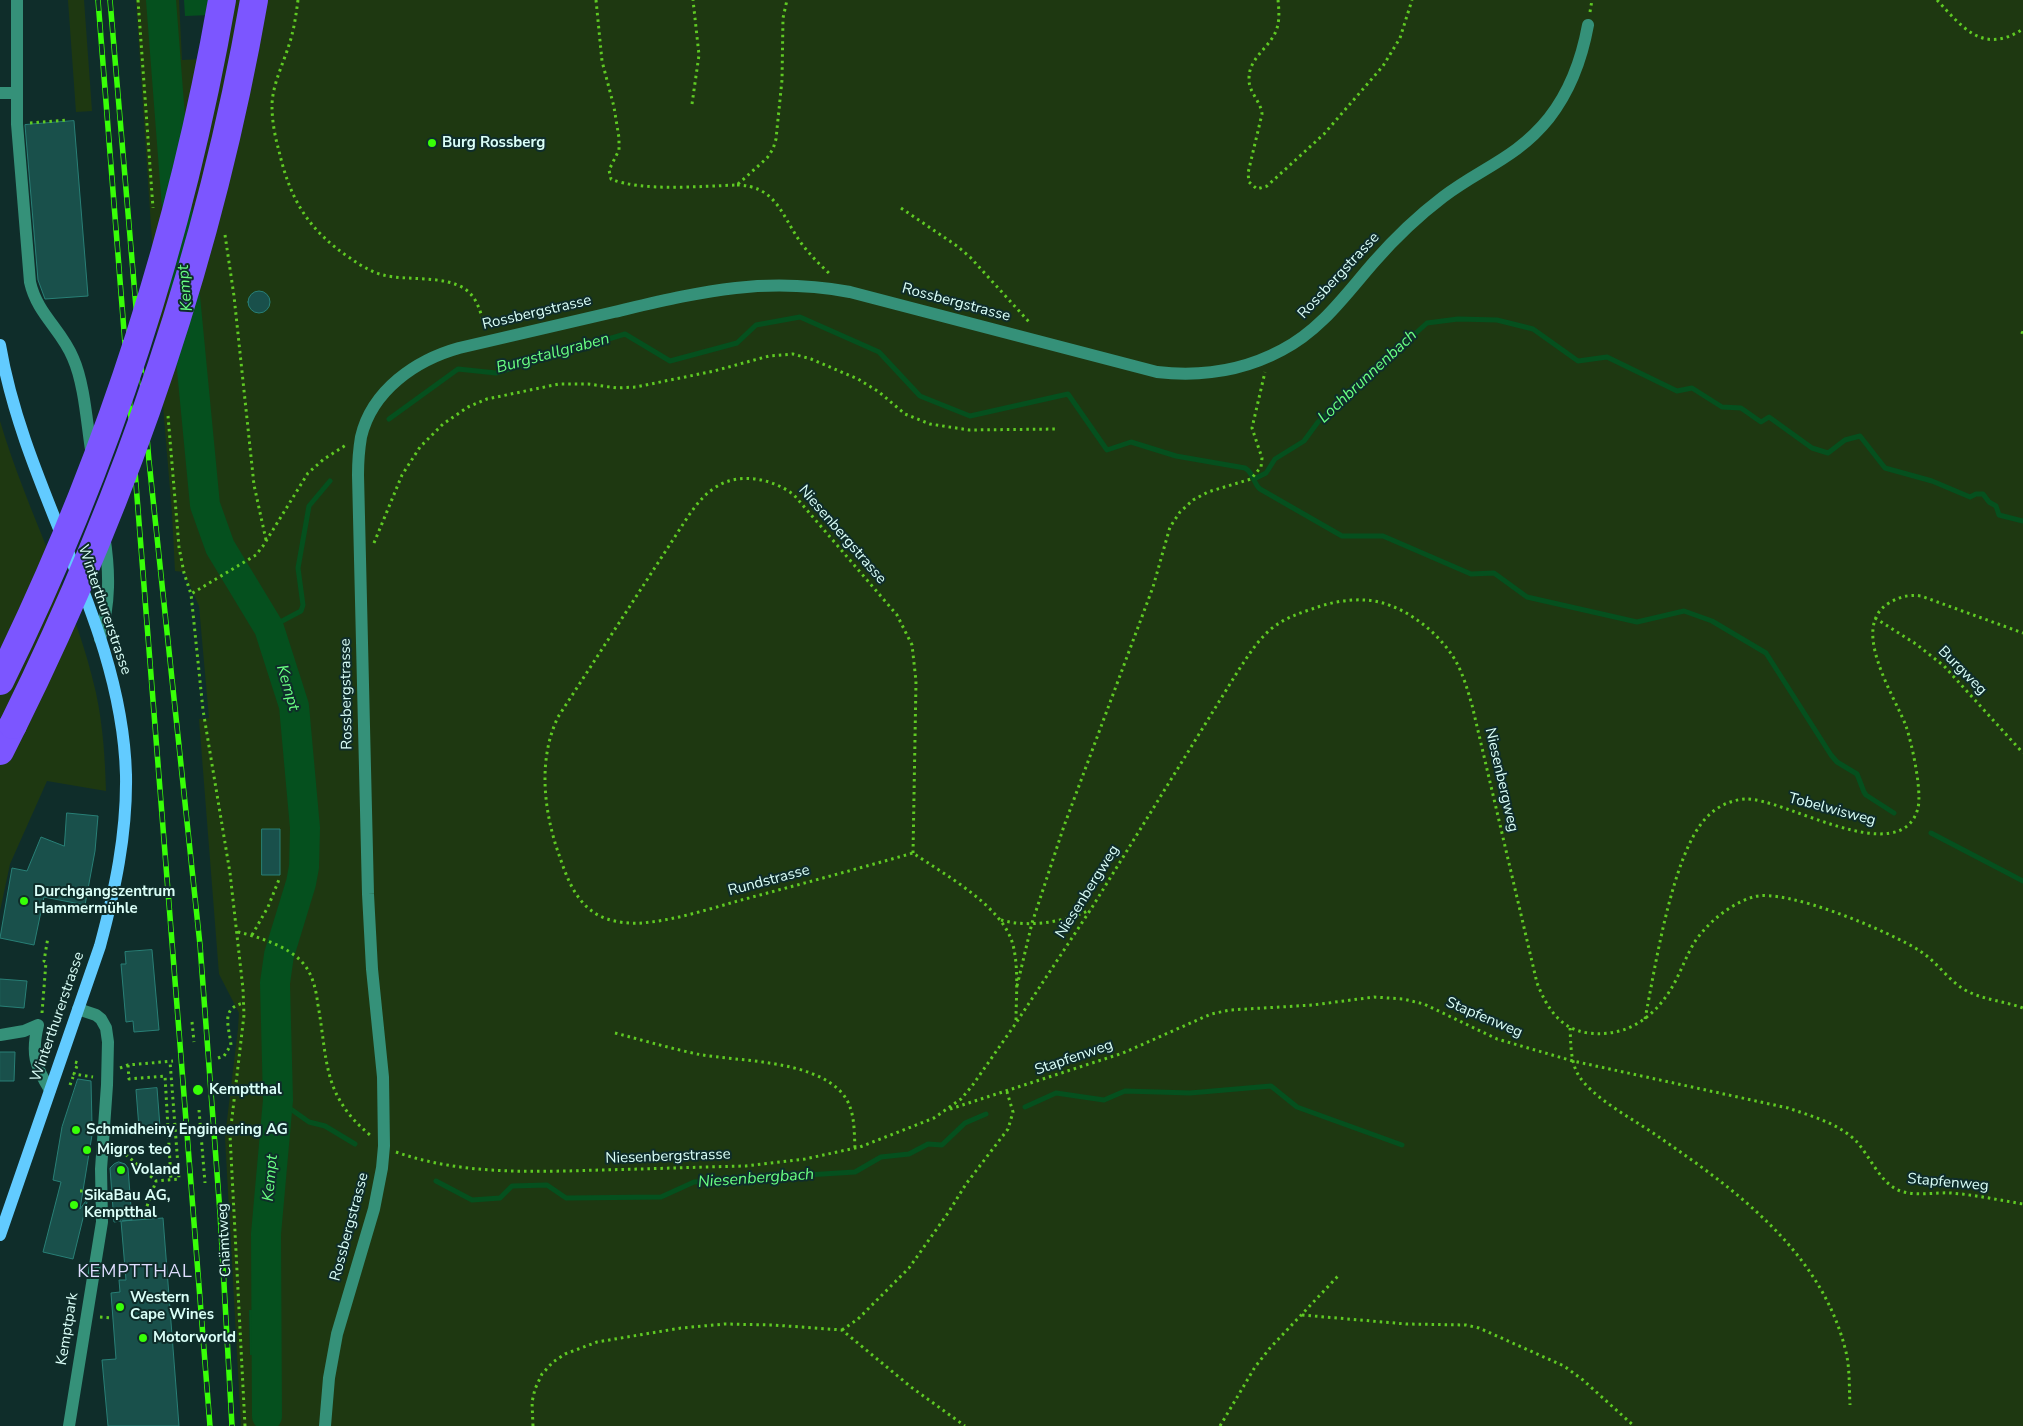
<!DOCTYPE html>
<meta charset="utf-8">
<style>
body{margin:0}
canvas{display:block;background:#0f2d2a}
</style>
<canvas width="2023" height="1426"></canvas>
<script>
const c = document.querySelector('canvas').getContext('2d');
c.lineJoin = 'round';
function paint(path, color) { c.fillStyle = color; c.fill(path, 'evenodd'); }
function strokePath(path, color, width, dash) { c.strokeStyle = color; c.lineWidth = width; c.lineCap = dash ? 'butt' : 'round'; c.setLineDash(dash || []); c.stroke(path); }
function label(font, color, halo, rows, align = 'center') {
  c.font = font + ' "Nunito Sans",sans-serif'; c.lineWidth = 4; c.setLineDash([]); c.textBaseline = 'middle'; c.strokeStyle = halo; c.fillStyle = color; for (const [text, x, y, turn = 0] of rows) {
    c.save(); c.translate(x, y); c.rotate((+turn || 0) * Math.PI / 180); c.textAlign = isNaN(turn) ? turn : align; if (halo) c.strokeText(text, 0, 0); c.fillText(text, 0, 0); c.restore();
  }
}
const green = new Path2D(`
 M68 0H84L92 111 76 112Z
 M136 0H179L182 60 225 58 223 0H2023V1426H241L225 1137 238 1029 239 1013 219 974 199 719 209 718 199 606 184 572 175 571 172 513 154 298 152 241ZM280 1309 281 1354H250L249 1310Z
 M0 421C27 513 75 599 96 693 103 726 105 758 106 791L47 781 10 864 0 911Z`);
const water = new Path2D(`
 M184 0H210V15L185 16Z
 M280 1309 281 1354 250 1355 249 1310Z`);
const stream = new Path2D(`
 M389 419 458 369 496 373 625 334 670 361 737 343 756 325 800 317 879 352 920 396 970 416 1068 394 1107 450 1131 442 1176 456 1245 468C1254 473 1253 483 1260 489L1342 536H1383L1471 574 1494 573 1527 597 1637 622 1684 611 1712 621 1766 653 1831 755 1837 762 1857 774 1864 792 1866 795 1894 813
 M1254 479 1266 473 1275 459 1304 441 1318 422 1427 323 1458 319 1497 320 1533 329 1578 361 1607 357 1677 391 1692 388 1722 407 1741 408 1761 422 1769 417 1812 448 1828 453 1845 440 1860 436 1885 468 1932 481 1970 497 1976 494H1983L1989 502 1996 506 1999 515 2023 521
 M269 628 301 611 303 605 298 568 309 506 330 481
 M1931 833 2023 881
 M278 1100 309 1122 325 1126 355 1144
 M1025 1107 1056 1093 1104 1100 1125 1091 1190 1093 1271 1086 1297 1107 1402 1145
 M436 1181 472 1200 500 1198 512 1186 547 1185 566 1198 661 1197 694 1182 855 1172 881 1157 909 1154 928 1144 942 1145 965 1123 986 1114`);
const river = new Path2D(`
 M161 0 179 234 205 505 220 547 269 628 294 706 305 828 304 867 301 883 279 955 275 983 278 1100 266 1234 267 1416`);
const building = new Path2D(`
 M74 121 88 296 45 299 38 280 25 125Z
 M248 302a11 11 0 1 1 22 0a11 11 0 1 1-22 0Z
 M67 813 98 816 95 851 85 905 44 897 34 945 0 938 12 868 27 871 41 837 64 846Z
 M262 829H280V875H262Z
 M152 950 159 1030 134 1032 133 1021 126 1022 121 964H126L125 952Z
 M0 979 27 981 24 1008 0 1006Z
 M0 1052H15L14 1081H0Z
 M78 1079 91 1081 92 1125 90 1134 92 1135 80 1209 88 1198 73 1259 43 1252 61 1182 53 1180 62 1127Z
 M157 1088 160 1127 139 1128 136 1090Z
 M119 1162 125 1164 128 1168 132 1220 122 1221 163 1218 179 1426H108L102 1360 116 1359 111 1293 120 1292 119 1280H126L121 1221 114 1222 110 1168 114 1164Z`);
const path = new Path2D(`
 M138 0 153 208
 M298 0C296 15 294 30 289 45 283 64 272 86 272 106 272 121 275 137 279 151 290 199 308 230 350 258 360 265 371 272 383 275 407 281 445 275 465 289 478 298 481 314 485 328
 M596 0 602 61 614 107 619 138V150L609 170 611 179C642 192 702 186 737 185L767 158 773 149 776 139 782 80 783 18 787 0
 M1278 0C1279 10 1280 21 1276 31 1269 48 1249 58 1249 78 1248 92 1261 101 1262 114L1248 173 1249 182 1257 189 1267 186 1324 134 1383 66 1400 38 1412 0
 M1937 0C1963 28 1983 55 2023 29
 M1590 12 1592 0
 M692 104 699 55 693 0
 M30 123 67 120
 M737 185C775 186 781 213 799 240 808 253 819 264 831 275
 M901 208 957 246 970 257 1030 323
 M225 235 234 296 254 485 266 540
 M2021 332 2023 333
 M168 416 179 547 184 573 191 594
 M374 543 402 475 420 447 443 424 468 407 487 399 559 384H588L617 388 636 387 714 371 769 356 793 354 811 359 858 379 879 392 905 414 930 424 969 430 1058 429
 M1875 618 1916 644 1944 666 2023 753
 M913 853 916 681 912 645 897 615 794 495C772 478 737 471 713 489 703 496 696 505 689 515L558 717C539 757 543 804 556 846 565 872 573 901 598 915 611 922 628 924 642 923 677 920 712 908 745 899 801 884 857 869 913 853 945 875 1003 906 1013 945 1019 969 1016 997 1016 1021
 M1001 920C1029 928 1064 922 1090 910
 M238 932C259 937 287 946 302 962 313 974 316 990 318 1005 328 1061 322 1095 370 1135
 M252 935 268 907 280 877
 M1017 986 1032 923 1064 826 1153 587 1170 527 1180 512 1193 500 1208 492 1251 479 1261 467 1262 458 1252 428 1265 372
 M42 1013 46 962 44 961 48 937
 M1645 1019C1655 969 1672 854 1706 818 1716 807 1730 800 1745 799 1783 797 1901 872 1918 808 1922 790 1912 744 1906 726 1894 695 1849 627 1889 603 1899 597 1909 594 1921 596L2023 633
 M192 1022 194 1042
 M1570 1028C1571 1043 1570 1062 1579 1076 1594 1099 1633 1119 1656 1135 1736 1190 1822 1252 1846 1352 1850 1369 1849 1387 1850 1405
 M615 1033C642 1040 669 1048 697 1054 740 1062 811 1059 842 1093 855 1108 854 1129 855 1148
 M218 1058 224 1056 231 1045C229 1026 220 1008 244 1003
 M75 1062 78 1063 74 1074 93 1077
 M128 1065 129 1079 165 1076 171 1180
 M120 1068 128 1065 173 1061
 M70 1085 73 1077
 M950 1109 1123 1053 1211 1014 1230 1010 1313 1005 1374 997 1403 999 1424 1004 1497 1039 1573 1061 1788 1108C1811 1116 1838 1123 1856 1141 1870 1156 1879 1181 1898 1190 1915 1197 1934 1192 1951 1193 1976 1195 1999 1200 2023 1204
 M199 1110 205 1183
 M116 1146 156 1181 179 1179 170 1061
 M396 1152C461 1175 533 1172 601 1170 649 1169 697 1167 746 1166L805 1159 860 1147 934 1118 961 1099 972 1086 1016 1023 1091 909 1238 671C1248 656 1257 641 1271 629 1283 619 1297 614 1312 609 1328 603 1347 599 1364 600 1398 601 1434 628 1452 655 1462 670 1467 688 1472 705L1537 983C1547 1008 1560 1029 1588 1033 1629 1038 1658 1015 1676 980 1682 968 1687 955 1694 943 1707 923 1730 904 1753 897 1785 887 1891 932 1920 951 1937 962 1948 980 1965 990 1983 1000 2004 1001 2023 1008
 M80 1191H89
 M114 1213 146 1209
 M146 1219V1209L156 1181
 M1302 1315 1406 1324 1466 1325 1479 1328 1564 1366 1583 1380 1634 1426
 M100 1317 113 1318
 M842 1330 858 1319 909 1268 948 1213 966 1184 1008 1129 1013 1112 1007 1092
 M245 1426 230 1135 244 1015 243 989 230 873 203 710 191 594 256 555 263 546 308 473 324 459 346 445
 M533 1426 532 1402 535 1389 542 1374 553 1362 565 1354 597 1342 681 1328 725 1324 773 1325 842 1330 911 1387 965 1426
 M1220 1426 1255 1367 1270 1348 1338 1276`);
const minor = new Path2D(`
 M17 0V124L30 282C37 314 62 330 73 358 85 385 87 427 92 456
 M0 93H16
 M100 639C110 603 110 572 104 535
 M38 1025C31 1054 35 1066 50 1090
 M0 1035 24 1031 38 1025
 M69 1426 102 1222 101 1169 107 1085 108 1042 106 1028 101 1019 96 1015 78 1009
 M325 1426 329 1378 337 1334 374 1209 382 1168 384 1146 383 1077 372 969 368 894 358 475C358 462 359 449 361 437 372 390 416 360 459 348 511 336 563 324 614 312 700 292 762 276 850 292L1157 372C1201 377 1243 371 1282 350 1321 330 1346 294 1374 262 1395 238 1418 216 1443 197 1481 168 1517 158 1549 118 1570 91 1582 58 1588 25`);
const major = new Path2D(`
 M0 345C25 493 122 623 126 775 127 834 115 890 100 946L0 1235`);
const highway = new Path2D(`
 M0 751 13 725`);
const rail = new Path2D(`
 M98 0 210 1426
 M110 0 149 461 200 945 220 1213 232 1426`);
const highwayBridge = new Path2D(`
 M0 681C106 466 181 236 222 0
 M13 725C127 495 210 253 254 0`);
const markers = [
 [432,143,5,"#38ff07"],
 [24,901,5,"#38ff07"],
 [198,1090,6,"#38ff07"],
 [76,1130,5,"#38ff07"],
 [87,1150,5,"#38ff07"],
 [121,1170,5,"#38ff07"],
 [74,1205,5,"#38ff07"],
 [120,1307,5,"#38ff07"],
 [143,1338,5,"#38ff07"]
];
const poiNames = [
 ["Burg Rossberg",442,143],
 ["Durchgangszentrum",34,892],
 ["Hammermühle",34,909],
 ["Kemptthal",209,1090],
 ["Schmidheiny Engineering AG",86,1130],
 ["Migros teo",97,1150],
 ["Voland",131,1170],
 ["SikaBau AG,",84,1196],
 ["Kemptthal",84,1213],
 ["Western",130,1298],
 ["Cape Wines",130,1315],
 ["Motorworld",153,1338]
];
const streetNames = [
 ["Rossbergstrasse",1339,276,-47],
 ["Rossbergstrasse",956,303,15],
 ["Rossbergstrasse",537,313,-13],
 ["Niesenbergstrasse",842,535,49],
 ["Winterthurerstrasse",104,610,71],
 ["Burgweg",1962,671,45],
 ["Rossbergstrasse",347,694,-91],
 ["Niesenbergweg",1501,780,77],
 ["Tobelwisweg",1832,810,15],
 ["Rundstrasse",769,881,-15],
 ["Niesenbergweg",1088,892,-58],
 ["Winterthurerstrasse",58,1017,-71],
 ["Stapfenweg",1484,1018,23],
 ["Stapfenweg",1074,1058,-19],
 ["Niesenbergstrasse",668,1157,-2],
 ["Stapfenweg",1948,1183,5],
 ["Rossbergstrasse",350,1227,-75],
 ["Chämtweg",225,1240,-93],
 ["Kemptpark",68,1329,-81]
];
const waterNames = [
 ["Kempt",186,288,-95],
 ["Burgstallgraben",553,354,-15],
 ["Lochbrunnenbach",1368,377,-43],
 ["Kempt",287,688,74],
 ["Kempt",271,1178,-85],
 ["Niesenbergbach",756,1179,-4]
];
const quarterNames = [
 ["KEMPTTHAL",135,1273]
];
paint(green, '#1e3811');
paint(water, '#05501e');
strokePath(stream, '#05501e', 5);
strokePath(river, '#05501e', 30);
paint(building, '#19504b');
strokePath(building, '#287f76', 1);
strokePath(path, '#5fca23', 3, [2.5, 4]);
strokePath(minor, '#359179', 12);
strokePath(major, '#62cbff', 12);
strokePath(highway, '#7c56ff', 28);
strokePath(rail, '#38ff07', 5.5);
strokePath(rail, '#0f2d2a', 4, [11]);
strokePath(highwayBridge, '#7c56ff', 28);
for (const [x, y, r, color] of markers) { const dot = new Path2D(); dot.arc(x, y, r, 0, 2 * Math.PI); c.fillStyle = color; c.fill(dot); strokePath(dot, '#0f2d2a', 2); }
label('bold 15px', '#dbfff8', '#0f2d2a', poiNames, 'left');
label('15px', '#dbfff8', '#0f2d2a', streetNames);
label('italic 16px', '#69ff82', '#0f2d2a', waterNames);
c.letterSpacing = '1px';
label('18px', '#dfddff', '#0f2d2a', quarterNames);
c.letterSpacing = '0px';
</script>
